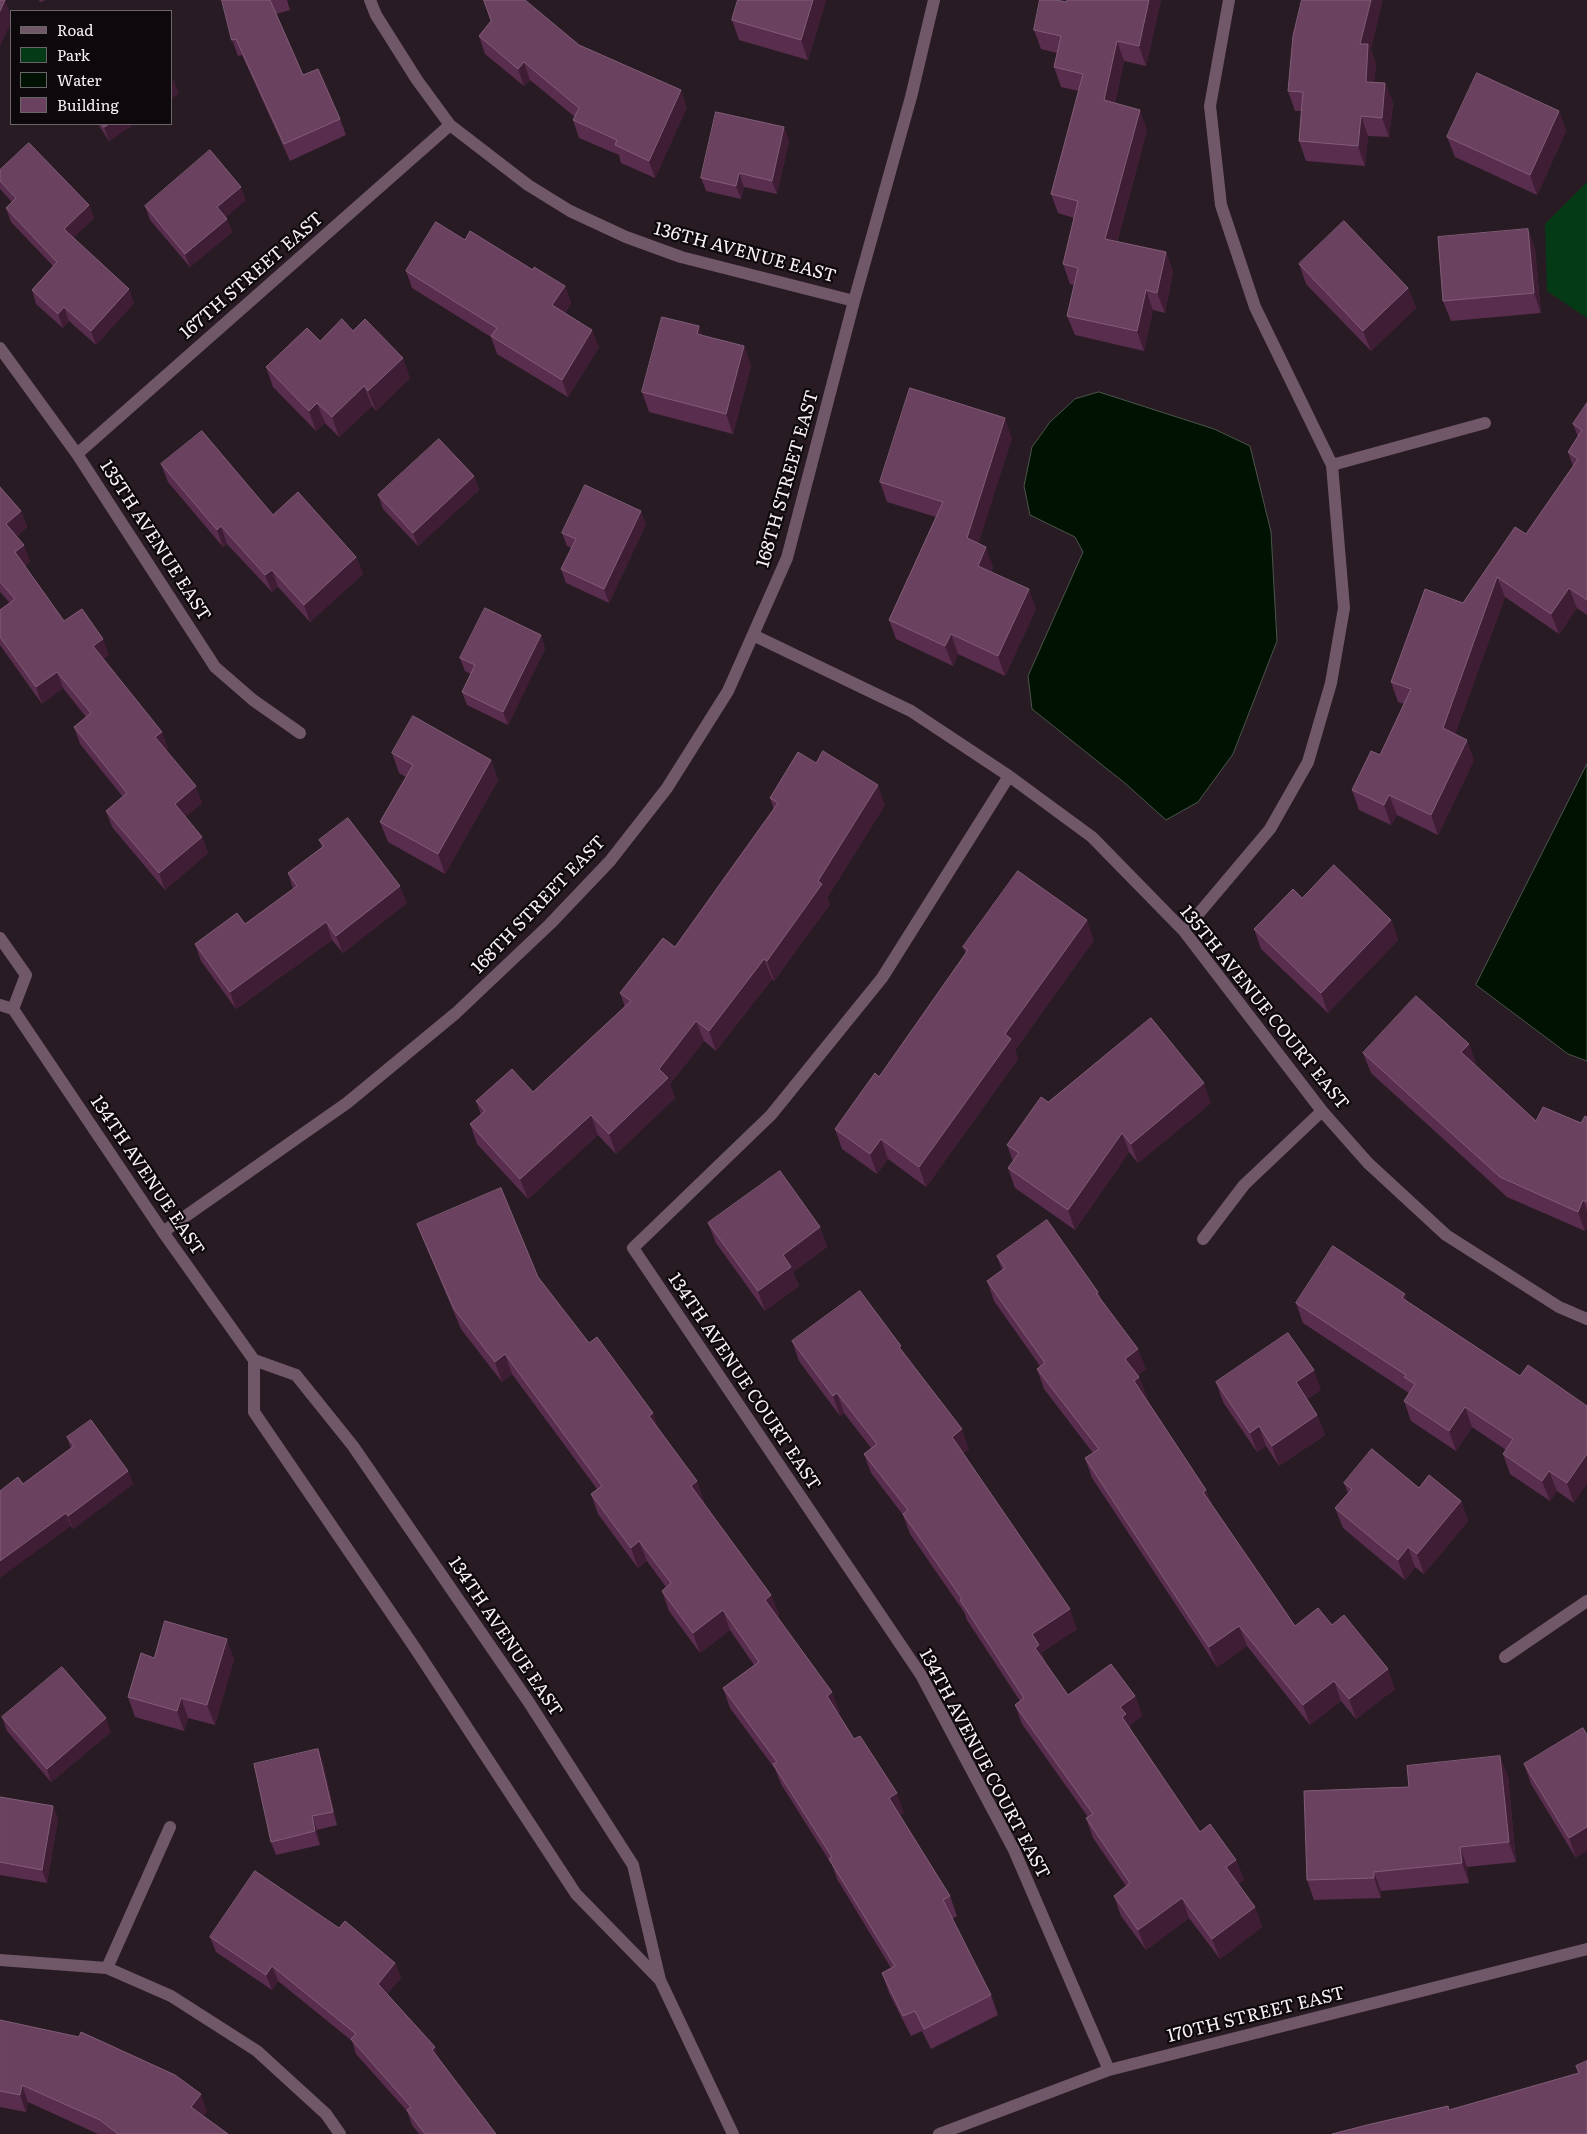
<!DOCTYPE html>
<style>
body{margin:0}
#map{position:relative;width:1587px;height:2134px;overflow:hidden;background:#281b24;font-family:Literata,serif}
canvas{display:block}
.legend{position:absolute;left:10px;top:10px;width:162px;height:115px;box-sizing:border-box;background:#0d080b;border:1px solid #6b6569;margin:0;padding:6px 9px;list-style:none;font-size:15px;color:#f9f0f6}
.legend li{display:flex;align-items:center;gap:10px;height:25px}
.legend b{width:25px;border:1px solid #6b6569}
</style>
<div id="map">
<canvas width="1587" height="2134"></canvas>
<ul class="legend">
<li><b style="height:6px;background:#705868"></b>Road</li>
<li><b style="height:14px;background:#043b16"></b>Park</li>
<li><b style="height:14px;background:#001202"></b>Water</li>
<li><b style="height:14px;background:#6a425f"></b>Building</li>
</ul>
</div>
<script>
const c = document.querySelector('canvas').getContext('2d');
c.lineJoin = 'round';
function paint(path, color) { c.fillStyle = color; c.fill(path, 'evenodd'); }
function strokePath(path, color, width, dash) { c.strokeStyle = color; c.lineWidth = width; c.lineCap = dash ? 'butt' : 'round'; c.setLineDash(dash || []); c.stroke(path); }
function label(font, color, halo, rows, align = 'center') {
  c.font = font + ' Literata,serif'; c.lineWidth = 4.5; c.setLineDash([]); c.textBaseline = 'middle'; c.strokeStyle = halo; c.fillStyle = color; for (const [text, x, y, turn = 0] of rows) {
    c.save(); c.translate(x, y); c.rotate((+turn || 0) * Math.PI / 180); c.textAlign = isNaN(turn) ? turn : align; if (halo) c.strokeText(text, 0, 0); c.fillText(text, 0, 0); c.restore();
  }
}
const green = new Path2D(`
 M1587 182V318L1547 291 1545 224Z`);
const water = new Path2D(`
 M1099 392 1214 429 1250 446 1271 532 1277 641 1233 754 1198 802 1166 820 1126 784 1032 709 1028 676 1083 552 1075 537 1030 515 1024 486 1032 447 1050 422 1075 399Z
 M1587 764V1061L1568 1054 1476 985Z`);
const minor = new Path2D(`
 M370 0 376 15 417 80 450 125 528 185 570 211 626 237 681 257 854 301
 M0 348 77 454 215 667 253 700 300 733
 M77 454 450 125
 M1332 465 1485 423
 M753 635 911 711 1009 776 1092 837 1184 931 1322 1111 1368 1163 1446 1235 1559 1307 1587 1319
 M1009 776 882 978 771 1115 633 1248 921 1675 1014 1850 1109 2070
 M1184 931 1270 829 1308 762 1331 683 1344 608 1332 465 1255 307 1221 205 1210 106 1229 0
 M0 938 26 975 13 1009
 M0 1005 13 1009 163 1232 254 1360 296 1375 353 1446 528 1701 633 1865 660 1980 733 2134
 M163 1232 347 1103 456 1013 550 924 610 861 667 788 728 691 787 558 854 301 911 97 934 0
 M1203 1239 1244 1185 1322 1111
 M254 1360V1412L415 1648 576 1894 660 1980
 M1505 1657 1587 1601
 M0 1960 107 1968 171 1996 257 2051 326 2114 340 2134
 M107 1968 170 1827
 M939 2134 1109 2070 1587 1949`);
const wall = new Path2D(`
 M39 0H46L40 2Z
 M222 0H287L290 10 276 14 303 75 340 119 346 135 290 161 242 55 238 56 232 40Z
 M738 0H826L808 60 739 40 732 20Z
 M1161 0 1146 66 1124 61 1115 103 1147 130 1117 242 1166 252 1173 272 1165 313 1153 310 1144 351 1075 335 1067 316 1074 285 1070 284 1063 264 1074 218 1058 213 1051 194 1079 91 1061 87 1054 67 1057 53 1041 49 1034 30 1067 2Z
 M491 21 579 45 687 107 655 178 621 163 619 155 579 138 573 120 575 117 530 80 524 86 485 54 479 36Z
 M1371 50 1376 64 1374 82 1385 83 1393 103 1389 137 1368 136 1365 166 1306 161 1299 141 1301 111H1295L1288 91Z
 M1559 111 1566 131 1537 195 1455 157 1447 137Z
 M98 124H134L109 141Z
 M784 127 789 141 777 194 744 187 741 199 706 191 701 178Z
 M0 170 89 205 94 218 73 238 134 303 96 345 69 321 63 328 36 304 32 290 53 266 11 222 6 208 12 202 0 189Z
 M246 200 226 217 232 232 190 267 150 220 145 206Z
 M1528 229 1535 249 1541 313 1451 321 1443 301Z
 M465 240 533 270 565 286 571 303 565 313 599 347 568 397 497 354 491 337 412 288 406 271Z
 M1299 264 1408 288 1416 308 1371 351 1306 284Z
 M353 331 410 378 376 411 372 406 339 437 325 423 316 431 273 387 266 367 320 341Z
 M744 346 751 366 733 434 649 412 642 392Z
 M1587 403V615L1577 608 1559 634 1505 597 1455 734 1474 760 1438 835 1397 815 1391 825 1359 810 1352 790 1380 755 1404 704 1398 702 1391 682 1526 534 1573 466 1568 452 1578 437 1573 424Z
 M1012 438 978 543 993 567 991 572 1036 609 1005 676 958 654 953 666 896 639 889 620 936 517 887 502 880 482Z
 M161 464 273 515 356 557 363 574 310 622 278 587 272 592 227 544 223 547 168 482Z
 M474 476 479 490 418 546 383 509 378 495Z
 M0 487 21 511 27 527 16 537 30 561 25 566 64 621 109 655 103 659 168 748 166 750 202 803 185 817 202 837 208 853 165 890 112 827 106 811 123 797 80 744 74 727 86 717 63 688 42 704 0 645V610L10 603 0 592Z
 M646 524 609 603 566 583 561 569 571 548 567 546 562 533Z
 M541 635 545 649 508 725 467 705 462 692 471 674 465 671 460 658Z
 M392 753 491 760 498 780 445 874 388 842 380 822 406 777 399 773Z
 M770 798 885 805 827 898 830 904 774 981 772 979 716 1051 704 1041 670 1084 675 1098 616 1154 598 1135 528 1199 477 1144 470 1124 481 1114 476 1101 533 1092 625 1007 620 993 675 947 774 810Z
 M319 840 407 903 343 953 332 940 236 1009 201 961 195 944 245 924 293 889 288 873 322 847Z
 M1302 898 1391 920 1398 940 1328 1013 1261 949 1254 929Z
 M1094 940 1015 1050 1018 1059 926 1187 888 1159 877 1174 842 1149 835 1129 879 1077 966 954 963 947Z
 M1469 1044 1476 1064 1475 1065 1536 1121 1581 1123 1587 1117V1227L1585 1231 1507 1197 1371 1073 1363 1053Z
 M1048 1102 1211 1103 1138 1163 1129 1152 1075 1230 1015 1188 1008 1168 1013 1161 1007 1145Z
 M708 1223 820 1227 827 1247 793 1272 799 1286 765 1311 716 1243Z
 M417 1224 538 1277 589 1343 653 1413 658 1429 704 1501 703 1502 771 1595 779 1615 777 1616 840 1712 838 1713 854 1739 904 1813 900 1815 950 1896 957 1916 952 1919 991 1995 998 2015 931 2049 922 2031 911 2036 889 1993 882 1973 891 1968 837 1879 832 1865 781 1784 775 1769 730 1708 723 1688 754 1665 730 1630 700 1653 669 1611 662 1591 666 1587 647 1561 638 1568 598 1514 591 1494 597 1489 512 1374 502 1382 461 1329 425 1244Z
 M997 1256 1098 1292 1101 1300 1146 1369 1138 1375 1147 1397 1146 1398 1206 1490 1212 1505 1295 1626 1332 1625 1395 1689 1356 1719 1341 1701 1310 1725 1247 1646 1217 1667 1092 1478 1085 1458 1093 1453 1044 1389 1037 1369 1040 1366 994 1301 987 1281 1002 1270Z
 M1408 1302 1520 1376 1528 1365 1574 1503 1557 1491 1550 1501 1510 1474 1503 1454 1506 1450 1472 1427 1456 1451 1411 1421 1404 1401 1409 1393 1303 1323 1296 1303Z
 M792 1341 904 1354 969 1449 963 1453 1077 1629 1042 1652 1045 1663 1068 1695 1135 1696 1142 1716 1130 1725 1131 1730 1200 1832 1236 1860 1244 1880 1238 1884 1255 1907 1262 1927 1220 1959 1189 1918 1146 1950 1121 1916 1114 1896 1126 1886 1093 1838 1086 1818 1088 1817 1022 1724 1015 1705 1020 1701 967 1620 964 1612 910 1534 903 1515 871 1473 864 1454 871 1448 844 1413 840 1416 799 1361Z
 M1216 1382 1321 1390 1307 1399 1317 1415 1325 1435 1279 1466 1266 1446 1257 1452 1223 1402Z
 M67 1437 128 1471 133 1484 73 1529 71 1526 23 1484 71 1449Z
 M1344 1483 1419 1488 1461 1501 1468 1521 1424 1574 1415 1567 1405 1580 1343 1528 1335 1508 1348 1493Z
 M154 1658 234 1659 215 1725 188 1718 184 1731 135 1717 128 1697Z
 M2 1717 111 1732 51 1782 7 1731Z
 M1583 1728 1576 1858 1531 1784 1524 1764Z
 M323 1762 337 1825 317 1830 320 1845 276 1855 271 1842Z
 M1508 1776 1516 1862 1467 1867 1469 1883 1381 1891V1898L1314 1900 1307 1880 1409 1787Z
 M0 1797 53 1806 58 1819 47 1883 0 1875Z
 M339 1928 395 1963 401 1978 387 1994 438 2057 496 2134H419L412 2125 407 2111 356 2054 352 2041 278 1981 272 1990 216 1952 210 1937Z
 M0 2020 207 2111 203 2116 228 2134H98L28 2102 26 2112 0 2107Z`);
const shadedWall = new Path2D(`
 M5 0 11 15V23L0 46V11Z
 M813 0H826L808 60 801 40Z
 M1149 0H1161L1146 66 1139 46Z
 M1371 0H1383L1371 50 1376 64 1373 102 1366 82 1360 44Z
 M1117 41 1124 61 1111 120 1104 100Z
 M524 62 530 80 524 86 518 69Z
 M174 80 179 94 171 99V82Z
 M1385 83 1393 103 1389 137 1382 118Z
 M681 90 687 107 655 178 649 161Z
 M1140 110 1147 130 1112 259 1105 239Z
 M1559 111 1566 131 1537 195 1530 175Z
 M1361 116 1368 136 1365 166 1358 146Z
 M109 124H134L109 141 104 127Z
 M784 127 789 141 777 194 772 181Z
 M739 173 744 187 741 199 736 186Z
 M241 187 246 200 222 221 217 207Z
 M89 205 94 218 68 243 64 229Z
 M227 219 232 232 190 267 185 254Z
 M1528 229 1535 249 1541 313 1534 293Z
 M1166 252 1173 272 1165 313 1157 293Z
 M565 286 571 303 559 322 552 305Z
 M1408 288 1416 308 1371 351 1363 331Z
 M129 289 134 303 96 345 91 331Z
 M1146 290 1153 310 1144 351 1137 331Z
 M64 307 69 321 63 328 58 314Z
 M699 326 706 346 697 334Z
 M592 330 599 347 568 397 562 380Z
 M744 346 751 366 733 434 726 414Z
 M403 358 410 378 376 411 368 391Z
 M364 386 372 406 339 437 332 417Z
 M317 403 325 423 316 431 309 411Z
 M1005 418 1012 438 974 558 967 538Z
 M474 476 479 490 418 546 413 533Z
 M21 511 27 527 12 541 6 524Z
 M641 511 646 524 609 603 604 589Z
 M221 526 227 544 223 547 217 530Z
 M24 545 30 561 21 569 15 552Z
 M986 547 993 567 985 586 978 566Z
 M356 557 363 574 310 622 304 605Z
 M272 570 278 587 272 592 265 575Z
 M1497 577 1505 597 1450 748 1443 728Z
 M1569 588 1577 608 1559 634 1551 614Z
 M1029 589 1036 609 1005 676 998 656Z
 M951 634 958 654 953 666 945 646Z
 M541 635 545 649 508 725 503 712Z
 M103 639 109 655 99 663 93 646Z
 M57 672 63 688 42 704 36 687Z
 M162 732 168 748 161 754 155 737Z
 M1467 740 1474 760 1438 835 1431 815Z
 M491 760 498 780 445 874 438 854Z
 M878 785 885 805 827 898 830 904 774 981 767 961Z
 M196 786 202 803 181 821 175 804Z
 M1389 795 1397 815 1391 825 1384 805Z
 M202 837 208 853 165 890 159 873Z
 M400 886 407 903 343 953 336 936Z
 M1087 920 1094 940 1015 1050 1018 1059 926 1187 919 1167 1005 1034Z
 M1391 920 1398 940 1328 1013 1321 993Z
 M326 922 332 940 236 1009 230 992Z
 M764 959 772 979 716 1051 709 1031Z
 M696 1021 704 1041 670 1084 675 1098 616 1154 609 1134Z
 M1469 1044 1476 1064 1468 1072 1461 1052Z
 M1204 1083 1211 1103 1138 1163 1131 1144Z
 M591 1115 598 1135 528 1199 520 1179Z
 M1122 1133 1129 1152 1075 1230 1068 1210Z
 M881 1139 888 1159 877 1174 870 1154Z
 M1583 1200 1587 1211V1227L1585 1231 1578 1212Z
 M820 1227 827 1247 793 1272 799 1286 765 1311 758 1291 783 1255Z
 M1405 1294 1412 1314 1402 1298Z
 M1138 1349 1146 1369 1132 1379 1125 1359Z
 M505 1354 512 1374 502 1382 495 1362Z
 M1314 1370 1321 1390 1303 1402 1296 1382Z
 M1139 1377 1147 1397 1142 1401 1134 1381Z
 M837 1393 844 1413 840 1416 833 1396Z
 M1465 1407 1472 1427 1456 1451 1449 1431Z
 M653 1413 660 1433 649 1416Z
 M1317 1415 1325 1435 1279 1466 1272 1446Z
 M1259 1426 1266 1446 1257 1452 1250 1433Z
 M962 1429 969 1449 959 1456 952 1437Z
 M1587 1454V1484L1574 1503 1567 1483Z
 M128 1471 133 1484 73 1529 68 1516Z
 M1549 1471 1557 1491 1550 1501 1542 1481Z
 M697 1481 704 1501 698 1506 691 1486Z
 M1206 1490 1214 1510 1203 1492Z
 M1461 1501 1468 1521 1424 1574 1417 1554Z
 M66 1513 71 1526 0 1578V1561Z
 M639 1541 647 1561 638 1568 631 1548Z
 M1408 1547 1415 1567 1405 1580 1398 1560Z
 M771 1595 779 1615 772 1620 765 1600Z
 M1070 1609 1077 1629 1042 1652 1046 1665 1035 1648 1032 1634Z
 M723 1610 730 1630 700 1653 693 1633Z
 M1239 1626 1247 1646 1217 1667 1209 1647Z
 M227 1639 234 1659 215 1725 207 1705Z
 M1388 1669 1395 1689 1356 1719 1349 1699Z
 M1334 1681 1341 1701 1310 1725 1303 1705Z
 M832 1692 840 1712 835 1716 827 1696Z
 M1135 1696 1142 1716 1130 1725 1133 1734 1122 1717 1120 1707Z
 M181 1698 188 1718 184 1731 177 1711Z
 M106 1718 111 1732 51 1782 47 1769Z
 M318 1749 323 1762 337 1825 333 1812Z
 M1500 1756 1508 1776 1516 1862 1509 1842Z
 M897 1793 904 1813 897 1818 889 1798Z
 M53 1806 58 1819 47 1883 42 1870Z
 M312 1816 317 1830 320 1845 315 1831Z
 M1587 1827V1851L1576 1858 1569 1838Z
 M1460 1847 1467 1867 1469 1883 1462 1863Z
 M1236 1860 1244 1880 1233 1887 1226 1867Z
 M1374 1872 1381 1891V1898L1374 1878Z
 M1182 1898 1189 1918 1146 1950 1138 1930Z
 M1255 1907 1262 1927 1220 1959 1212 1939Z
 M395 1963 401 1978 383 1999 378 1984Z
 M272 1966 278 1981 272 1990 266 1975Z
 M435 2047 440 2062 432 2050Z
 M22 2085 28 2102 26 2112 20 2095Z
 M201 2094 207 2111 197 2124 191 2107Z`);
const building = new Path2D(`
 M0 0H5L0 11Z
 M222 0H270L303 75 318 69 340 119 284 144 236 39 232 40Z
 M484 0H525L579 45 681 90 649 161 615 145 617 140 573 120 579 108 524 62 518 69 479 36 491 21Z
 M738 0H813L801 40 732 20Z
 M1040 0H1055L1067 2V0H1149L1139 46 1117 41 1104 100 1140 110 1105 239 1166 252 1157 293 1146 290 1137 331 1067 316 1078 268 1063 264 1078 201 1051 194 1083 74 1054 67 1061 36 1034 30Z
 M1302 0H1371L1360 44H1368L1366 82 1385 83 1382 118 1361 116 1358 146 1299 141 1303 92 1288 91 1293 36Z
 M1477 73 1559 111 1530 175 1447 137Z
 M716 112 784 127 772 181 739 173 736 186 701 178Z
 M102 124H109L104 127Z
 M29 143 89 205 64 229 129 289 91 331 64 307 58 314 32 290 57 262 6 208 16 198 0 181V170Z
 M210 150 241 187 217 207 227 219 185 254 145 206Z
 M1344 221 1408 288 1363 331 1299 264Z
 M436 222 465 240 470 231 533 270 534 267 565 286 552 305 592 330 562 380 491 336 497 328 406 271Z
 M1528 229 1534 293 1443 301 1438 237Z
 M662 317 699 326 697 334 744 346 726 414 642 392Z
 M342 319 353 331 365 319 403 358 368 391 364 386 332 417 317 403 309 411 266 367 307 328 320 341Z
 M910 388 1005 418 967 538 986 547 978 566 1029 589 998 656 951 634 945 646 889 620 943 502 880 482Z
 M1587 403V600L1569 588 1551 614 1497 577 1443 728 1467 740 1431 815 1389 795 1384 805 1352 790 1371 751 1380 755 1411 689 1391 682 1425 589 1463 603 1515 527 1526 534 1578 459 1568 452 1582 430 1573 424Z
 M202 431 273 515 298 492 356 557 304 605 272 570 265 575 221 526 217 530 161 464Z
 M439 439 474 476 413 533 378 495Z
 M585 485 641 511 604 589 561 569 576 539 562 533Z
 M0 487 21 511 6 524 24 545 15 552 64 621 82 609 103 639 93 646 162 732 155 737 196 786 175 804 202 837 159 873 106 811 127 793 74 727 91 713 57 672 36 687 0 637V610L15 599 0 582Z
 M485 608 541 635 503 712 462 692 475 665 460 658Z
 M413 716 491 760 438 854 380 822 413 765 392 753Z
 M823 751 878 785 818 881 822 884 767 961 764 959 709 1031 696 1021 659 1069 668 1078 609 1134 591 1115 520 1179 470 1124 485 1111 476 1101 512 1069 533 1092 631 1001 620 993 663 938 675 947 778 803 770 798 798 752 816 763Z
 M348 818 400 886 336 936 326 922 230 992 195 944 237 913 245 924 297 886 288 873 324 846 319 840Z
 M1334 865 1391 920 1321 993 1254 929 1293 889 1302 898Z
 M1018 871 1087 920 1005 1034 1011 1039 919 1167 881 1139 870 1154 835 1129 875 1073 879 1077 968 950 963 947Z
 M1416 996 1469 1044 1461 1052 1536 1121 1543 1107 1581 1123 1585 1116 1587 1117V1202L1583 1200 1578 1212 1500 1177 1363 1053Z
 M1151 1018 1204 1083 1131 1144 1122 1133 1068 1210 1008 1168 1019 1153 1007 1145 1041 1097 1048 1102Z
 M780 1171 820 1227 783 1255 791 1267 758 1291 708 1223Z
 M501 1188 538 1277 589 1343 597 1337 653 1413 649 1416 697 1481 691 1486 771 1595 765 1600 832 1692 827 1696 854 1739 860 1736 897 1793 889 1798 950 1896 943 1900 991 1995 924 2029 915 2011 903 2016 882 1973 895 1966 829 1859 832 1857 773 1764 777 1762 723 1688 759 1662 723 1610 693 1633 662 1591 671 1583 639 1541 631 1548 591 1494 602 1486 505 1354 495 1362 454 1309 417 1224Z
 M1047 1220 1098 1292 1096 1293 1138 1349 1125 1359 1139 1377 1134 1381 1206 1490 1203 1492 1295 1626 1318 1608 1332 1625 1344 1615 1388 1669 1349 1699 1334 1681 1303 1705 1239 1626 1209 1647 1085 1458 1099 1449 1037 1369 1045 1363 987 1281 1005 1268 997 1256Z
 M1333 1246 1405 1294 1402 1298 1520 1376 1528 1365 1587 1406V1454L1567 1483 1549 1471 1542 1481 1503 1454 1513 1439 1465 1407 1449 1431 1404 1401 1415 1384 1404 1377 1406 1375 1296 1303Z
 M860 1291 901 1346 899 1347 962 1429 952 1437 1070 1609 1032 1634 1039 1645 1035 1648 1068 1695 1111 1664 1135 1696 1120 1707 1126 1714 1122 1717 1200 1832 1210 1824 1236 1860 1226 1867 1255 1907 1212 1939 1182 1898 1138 1930 1114 1896 1130 1883 1086 1818 1093 1814 1015 1705 1024 1698 960 1600 962 1599 903 1514 908 1510 864 1454 877 1444 837 1393 833 1396 792 1341Z
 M1288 1333 1314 1370 1296 1382 1317 1415 1272 1446 1259 1426 1250 1433 1216 1382Z
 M91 1420 128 1471 68 1516 66 1513 0 1561V1491L18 1477 23 1484 74 1446 67 1437Z
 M1372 1449 1419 1488 1429 1475 1461 1501 1417 1554 1408 1547 1398 1560 1335 1508 1352 1489 1344 1483Z
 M165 1621 227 1639 207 1705 181 1698 177 1711 128 1697 141 1653 154 1658Z
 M62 1667 106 1718 47 1769 2 1717Z
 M1583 1728 1587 1735V1827L1569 1838 1524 1764Z
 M318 1749 333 1812 312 1816 315 1831 271 1842 254 1764Z
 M1500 1756 1509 1842 1460 1847 1462 1863 1374 1872V1878L1307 1880 1304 1791 1409 1787 1407 1766Z
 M0 1797 53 1806 42 1870 0 1862Z
 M255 1871 339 1928 345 1921 395 1963 378 1984 435 2047 432 2050 496 2134H425L407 2110 411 2107 351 2039 356 2034 272 1966 266 1975 210 1937Z
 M0 2020 79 2037 81 2032 175 2075 201 2094 191 2107 228 2134H118L100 2120 22 2085 20 2095 0 2091Z
 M1587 2061V2134H1332L1367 2125 1448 2106 1449 2110 1579 2073 1576 2066Z`);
const streetNames = [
 ["136TH AVENUE EAST",745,253,15],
 ["167TH STREET EAST",252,276,-41],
 ["168TH STREET EAST",788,479,-74],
 ["135TH AVENUE EAST",155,541,57],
 ["168TH STREET EAST",539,905,-46],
 ["135TH AVENUE COURT EAST",1264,1008,51],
 ["134TH AVENUE EAST",147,1176,56],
 ["134TH AVENUE COURT EAST",744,1382,56],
 ["134TH AVENUE EAST",505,1637,56],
 ["134TH AVENUE COURT EAST",984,1764,62],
 ["170TH STREET EAST",1256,2015,-14]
];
paint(green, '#043b16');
paint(water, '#001202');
strokePath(water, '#4b554b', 1);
strokePath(minor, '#705868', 12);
paint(wall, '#592d4d');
paint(shadedWall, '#3e1d35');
paint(building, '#6a425f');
strokePath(building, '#815d77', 1);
label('18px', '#f9f0f6', '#0d080b', streetNames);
</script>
